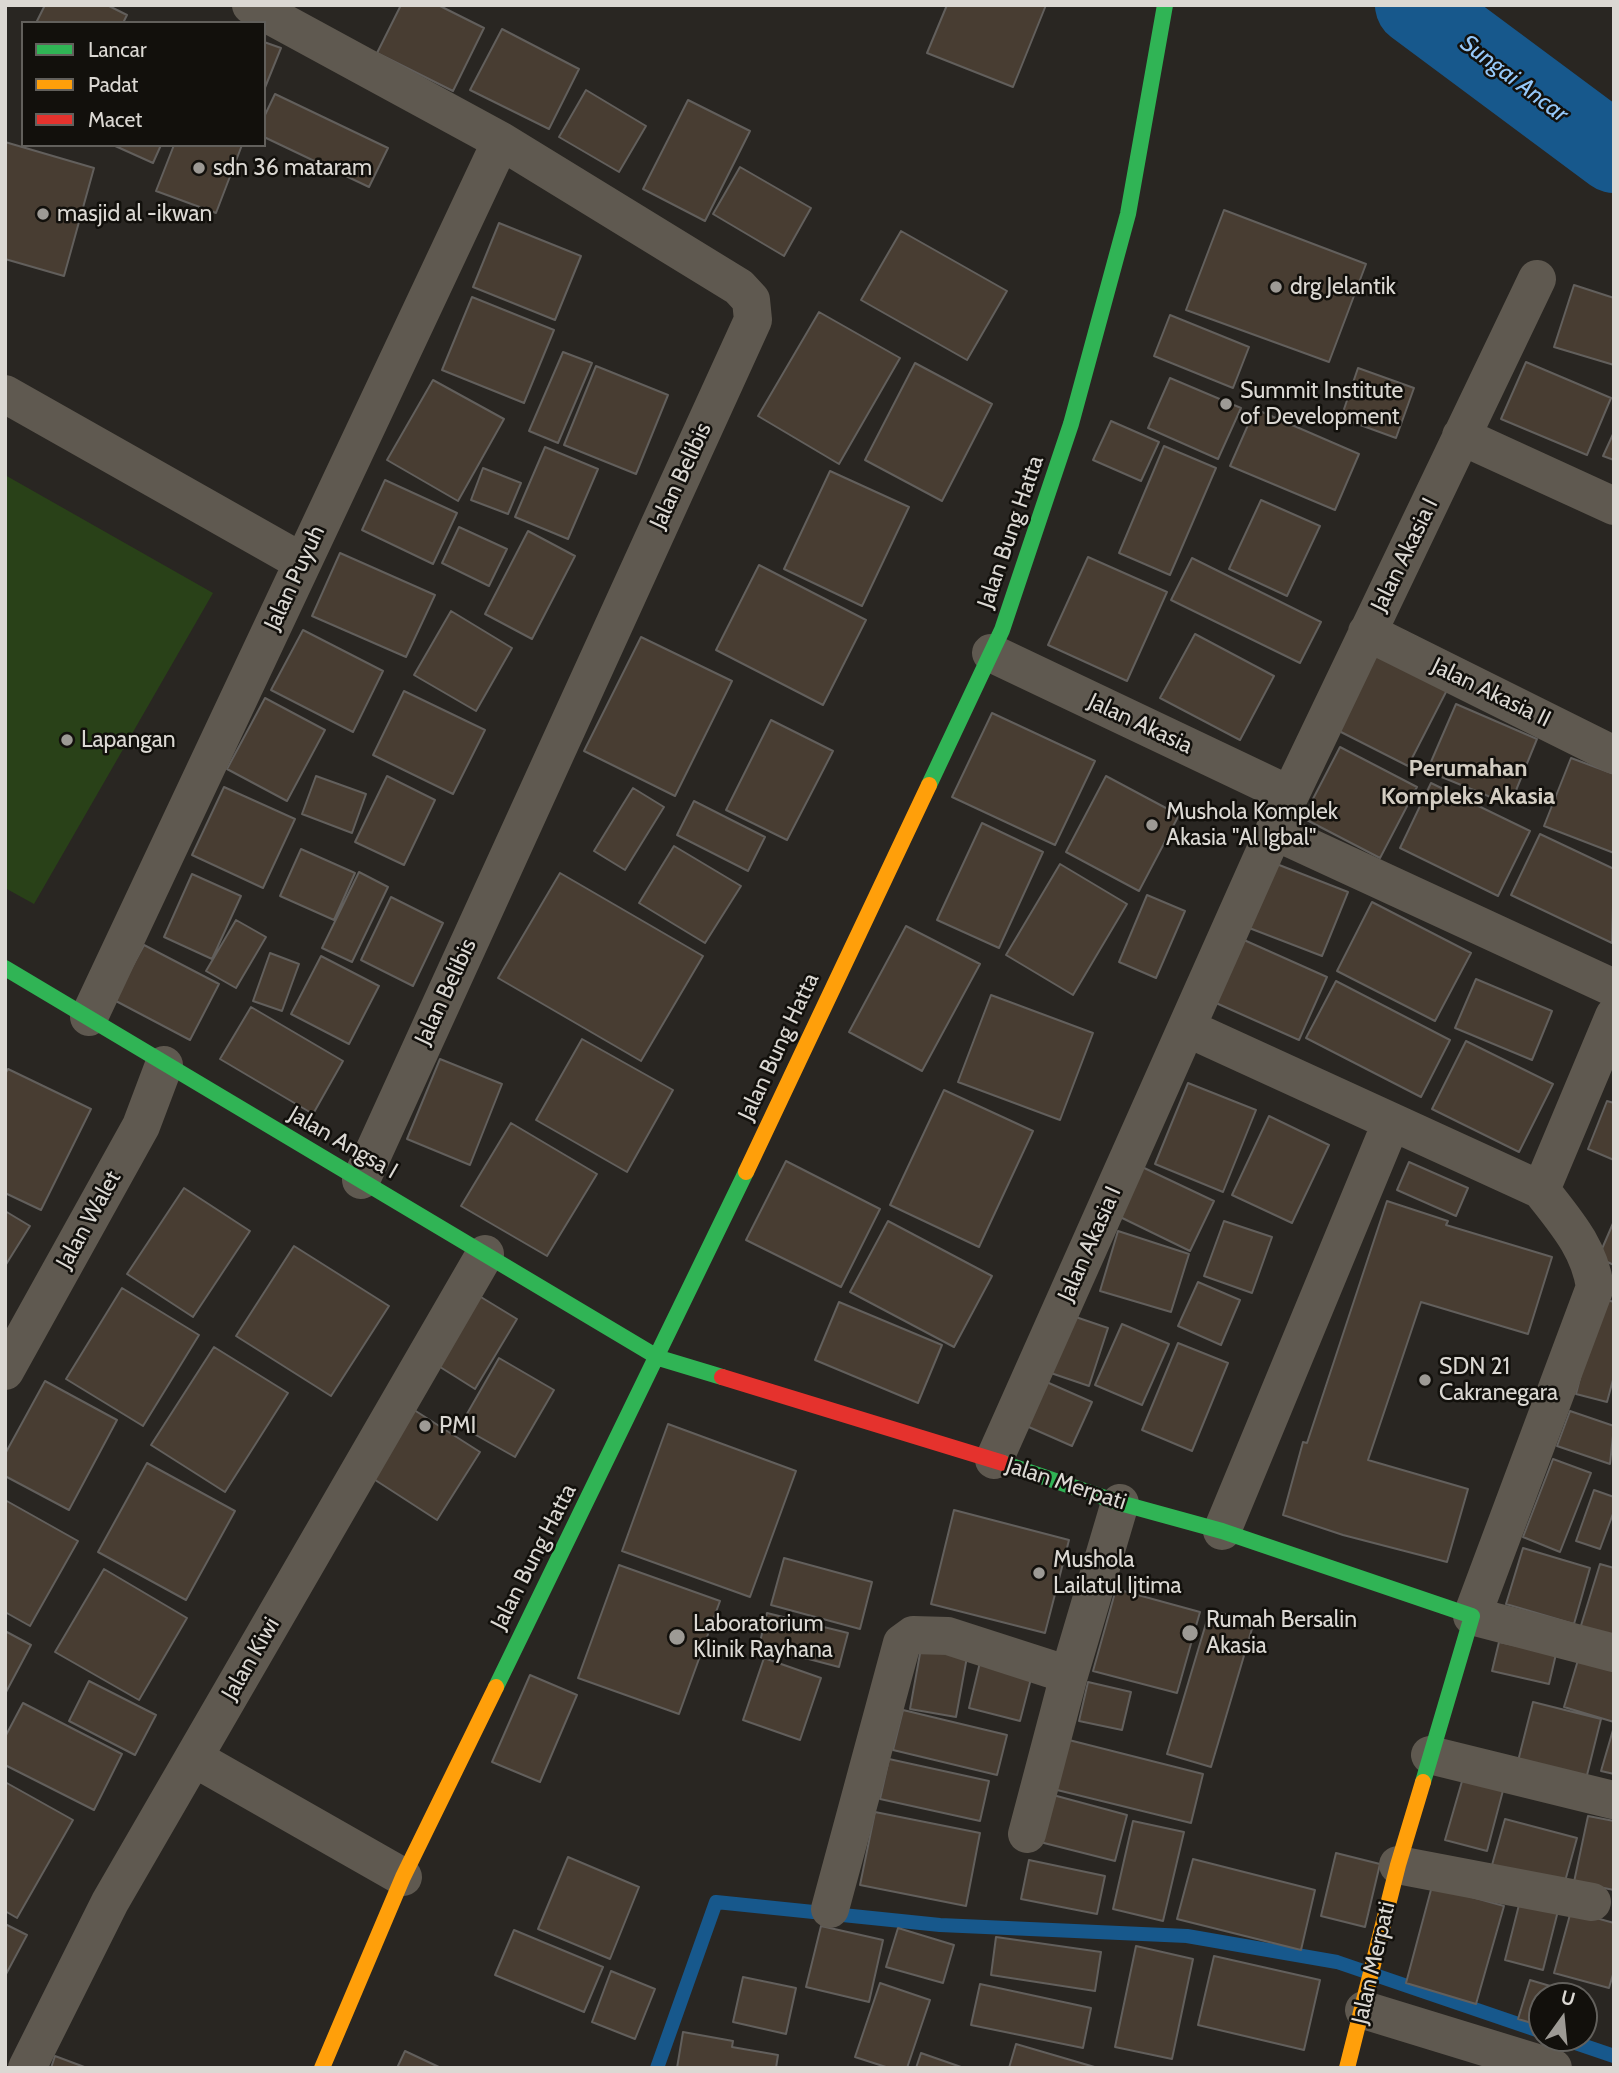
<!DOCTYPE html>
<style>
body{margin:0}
#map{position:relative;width:1619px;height:2073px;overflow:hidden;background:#292622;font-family:Cabin,sans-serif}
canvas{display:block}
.frame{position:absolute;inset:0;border:7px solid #dbd8d3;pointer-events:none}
.legend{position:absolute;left:21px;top:21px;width:245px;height:126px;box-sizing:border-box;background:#12100c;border:2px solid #62605c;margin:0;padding:9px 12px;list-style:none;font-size:21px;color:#dbd8d3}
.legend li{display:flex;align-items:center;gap:14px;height:35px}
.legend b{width:35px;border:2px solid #62605c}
.north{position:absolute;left:1528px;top:1982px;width:70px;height:70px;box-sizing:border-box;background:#12100c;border:2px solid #62605c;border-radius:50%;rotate:15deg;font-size:19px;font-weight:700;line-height:28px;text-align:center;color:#dbd8d3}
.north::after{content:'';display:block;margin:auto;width:24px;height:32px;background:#9d9a95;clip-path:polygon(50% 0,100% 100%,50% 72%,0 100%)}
</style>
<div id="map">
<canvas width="1619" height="2073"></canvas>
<div class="frame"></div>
<ul class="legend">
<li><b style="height:9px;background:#30b455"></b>Lancar</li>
<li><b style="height:9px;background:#ff9f0a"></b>Padat</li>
<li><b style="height:9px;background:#e5322d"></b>Macet</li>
</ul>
<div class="north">U</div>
</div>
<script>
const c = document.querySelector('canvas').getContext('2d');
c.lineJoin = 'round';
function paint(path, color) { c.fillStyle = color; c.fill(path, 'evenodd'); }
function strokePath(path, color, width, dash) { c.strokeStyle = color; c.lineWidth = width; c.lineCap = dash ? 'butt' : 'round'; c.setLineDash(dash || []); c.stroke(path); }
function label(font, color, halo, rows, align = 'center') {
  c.font = font + ' Cabin,sans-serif'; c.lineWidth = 5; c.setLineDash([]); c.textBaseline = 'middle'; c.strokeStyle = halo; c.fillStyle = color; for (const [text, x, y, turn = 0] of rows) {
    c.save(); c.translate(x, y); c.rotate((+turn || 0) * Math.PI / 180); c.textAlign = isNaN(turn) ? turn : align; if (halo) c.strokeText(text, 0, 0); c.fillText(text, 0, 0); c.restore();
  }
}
const green = new Path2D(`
 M5 475 213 593 34 904 5 888Z`);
const stream = new Path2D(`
 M1561 2038 1614 2056
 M657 2068 716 1902 940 1925 1187 1936 1337 1962 1542 2032`);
const river = new Path2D(`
 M1415 5 1614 153`);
const building = new Path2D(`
 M45 5H107L127 15 123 23H36Z
 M401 5H438L484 28 453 91 377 53Z
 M947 5H1046L1013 87 927 53Z
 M502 29 579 69 549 129 470 90Z
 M264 42 281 48 264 90Z
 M586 90 646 126 619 172 559 137Z
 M275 94 388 148 369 187 264 137V117Z
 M688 100 750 131 705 221 643 189Z
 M5 142 94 168 64 276 5 259Z
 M113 145H161L153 163Z
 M174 145H242L216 213 156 191Z
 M740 167 811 208 784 256 713 214Z
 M1224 210 1366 264 1329 362 1186 310Z
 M499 223 581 256 555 320 473 287Z
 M901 231 1007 291 967 360 861 300Z
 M1574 285 1614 298V365L1554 347Z
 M472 297 554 330 524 403 442 370Z
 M819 312 900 358 839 464 758 416Z
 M1170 315 1249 347 1233 388 1154 356Z
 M563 352 592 363 558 443 529 431Z
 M1526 362 1611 398 1587 455 1501 419Z
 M915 363 992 404 942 501 865 460Z
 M596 366 668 395 636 474 564 445Z
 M1358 368 1414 388 1396 438 1341 418Z
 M1170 378 1241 408 1218 459 1148 428Z
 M433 380 504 419 458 501 387 460Z
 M1255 409 1359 454 1335 510 1230 466Z
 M1111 421 1159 442 1141 481 1093 460Z
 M1614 432V460L1603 456Z
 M1164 446 1216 468 1170 575 1119 553Z
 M545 447 598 469 568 539 515 517Z
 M483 468 521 483 508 514 471 500Z
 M830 471 909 507 862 606 784 569Z
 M385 480 457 513 433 564 362 530Z
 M1261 500 1320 526 1287 596 1229 569Z
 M459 527 507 549 489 586 442 563Z
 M528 531 575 556 532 639 485 614Z
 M340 553 435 595 406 657 312 616Z
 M1088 557 1167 592 1127 681 1048 645Z
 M1192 558 1321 622 1300 663 1171 600Z
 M759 565 866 620 823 705 716 650Z
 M451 611 512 648 476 711 414 675Z
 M303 630 383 671 353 732 271 690Z
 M1195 634 1274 676 1240 740 1160 698Z
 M641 637 732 681 675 796 584 751Z
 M1376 654 1447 690 1408 766 1337 730Z
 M404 691 485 730 453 794 373 755Z
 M265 698 325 730 287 801 227 769Z
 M1456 704 1537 739 1510 805 1427 771Z
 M992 713 1095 761 1055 845 952 797Z
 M771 720 833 751 787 840 726 810Z
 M1340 747 1417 787 1380 858 1303 818Z
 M1571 758 1614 774V853L1544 826Z
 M316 776 366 794 352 833 302 814Z
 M387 776 435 800 404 865 355 842Z
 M1106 776 1179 815 1139 891 1066 852Z
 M1431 783 1530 831 1498 896 1400 848Z
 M224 787 295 819 263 888 192 855Z
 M633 788 664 807 625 870 594 851Z
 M694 801 765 837 748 871 677 835Z
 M982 823 1043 852 999 948 937 920Z
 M1540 834 1614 869 1612 943 1511 895Z
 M674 846 741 886 705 943 639 903Z
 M301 849 355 873 334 920 280 896Z
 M1269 861 1348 892 1322 956 1244 926Z
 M1060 864 1127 904 1073 995 1006 955Z
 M359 872 388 887 352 962 322 948Z
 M560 873 703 956 641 1061 498 978Z
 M192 874 241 896 212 959 164 937Z
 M1147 895 1185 911 1156 978 1119 962Z
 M391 897 443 923 413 986 361 960Z
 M1372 902 1471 953 1435 1021 1337 971Z
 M236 920 266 937 236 988 206 971Z
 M906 926 980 964 922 1071 849 1032Z
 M1244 940 1327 977 1299 1040 1216 1003Z
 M144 945 219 984 190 1040 114 1000Z
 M270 953 299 964 282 1011 253 1001Z
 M321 956 379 986 349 1044 291 1014Z
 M1476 979 1552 1011 1532 1060 1455 1028Z
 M1336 981 1450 1040 1421 1097 1306 1038Z
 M991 995 1093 1033 1060 1120 958 1082Z
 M251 1007 343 1061 313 1114 220 1059Z
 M582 1039 673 1090 627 1172 536 1120Z
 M1466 1041 1553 1084 1519 1152 1432 1109Z
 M440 1059 502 1084 470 1165 407 1139Z
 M8 1069 91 1109 41 1210 5 1193V1074Z
 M1188 1083 1256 1110 1223 1192 1155 1164Z
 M944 1090 1033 1131 979 1247 890 1205Z
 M1607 1101 1614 1103V1160L1588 1149Z
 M1269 1116 1329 1145 1292 1223 1232 1195Z
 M511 1123 597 1174 547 1256 461 1206Z
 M786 1161 880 1209 841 1287 746 1240Z
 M1409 1162 1468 1188 1456 1216 1397 1190Z
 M1140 1166 1214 1201 1190 1251 1116 1215Z
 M184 1188 250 1231 193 1317 127 1274Z
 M1387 1201 1448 1221 1446 1225 1552 1257 1528 1334 1421 1302 1368 1460 1468 1489 1447 1562 1343 1535 1283 1515 1303 1442 1307 1443Z
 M5 1211 30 1226 5 1266Z
 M888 1221 992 1276 954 1347 850 1292Z
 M1224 1221 1272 1237 1252 1293 1204 1276Z
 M1614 1221V1265L1598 1258Z
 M1118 1231 1189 1254 1171 1312 1100 1291Z
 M294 1246 389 1306 331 1396 236 1336Z
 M1198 1282 1240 1300 1221 1345 1178 1326Z
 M122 1288 199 1335 143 1426 66 1379Z
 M471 1291 517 1319 475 1389 429 1360Z
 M1600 1298 1614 1302V1376L1607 1402 1576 1394Z
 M839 1302 942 1345 918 1403 815 1360Z
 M1061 1312 1108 1328 1089 1386 1042 1370Z
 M1122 1324 1169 1344 1142 1405 1095 1385Z
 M1178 1343 1228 1363 1192 1451 1142 1430Z
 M214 1347 288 1393 225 1492 151 1445Z
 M499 1358 554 1390 515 1457 460 1426Z
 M1042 1380 1092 1402 1072 1446 1022 1424Z
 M45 1381 117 1420 69 1510 5 1476V1454Z
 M411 1408 480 1452 437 1520 369 1476Z
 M1570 1411 1614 1426 1610 1464 1557 1446Z
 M668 1424 796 1471 750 1597 622 1551Z
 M1553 1459 1591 1473 1560 1552 1523 1537Z
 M147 1463 235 1511 186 1600 98 1552Z
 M1594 1490 1614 1497V1511L1600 1549 1576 1541Z
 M5 1500 78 1541 30 1626 5 1612Z
 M954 1510 1069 1540 1045 1633 931 1604Z
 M1523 1548 1590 1568 1574 1624 1506 1604Z
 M784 1558 872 1582 860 1629 771 1605Z
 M1600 1564 1614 1568V1643L1579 1632Z
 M619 1565 720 1601 679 1714 578 1678Z
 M104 1569 187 1618 139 1700 55 1652Z
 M1116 1589 1200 1612 1177 1693 1093 1671Z
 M1210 1610 1254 1622 1211 1767 1167 1754Z
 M767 1613 848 1633 839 1667 759 1646Z
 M5 1631 31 1645 5 1694Z
 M923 1637 969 1646 956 1717 910 1709Z
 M1499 1642 1556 1654 1549 1684 1492 1671Z
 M1581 1650 1614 1660V1722L1564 1707Z
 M982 1654 1034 1667 1020 1721 969 1708Z
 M764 1658 821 1678 800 1740 743 1720Z
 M530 1675 577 1695 540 1782 492 1762Z
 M89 1681 156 1715 135 1755 69 1721Z
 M1088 1682 1131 1692 1122 1730 1079 1721Z
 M1533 1702 1601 1719 1585 1783 1517 1765Z
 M23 1703 122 1754 94 1810 5 1765V1737Z
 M903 1710 1007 1735 997 1775 893 1750Z
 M1613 1730H1614V1774L1601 1771Z
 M1065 1739 1203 1774 1191 1823 1053 1789Z
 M889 1759 989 1781 980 1821 880 1799Z
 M1465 1771 1505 1783 1487 1851 1445 1840Z
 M5 1782 73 1820 17 1918 5 1911Z
 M1053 1795 1127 1815 1115 1861 1040 1842Z
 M875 1812 980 1833 966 1906 860 1885Z
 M1588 1816 1614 1821V1890L1574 1882Z
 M1505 1819 1577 1838 1564 1885 1492 1865Z
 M1133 1821 1184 1832 1163 1921 1113 1909Z
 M1336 1853 1380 1864 1365 1927 1321 1916Z
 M568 1857 639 1887 610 1959 538 1929Z
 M1193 1859 1315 1890 1301 1950 1177 1919Z
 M1029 1860 1105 1876 1097 1914 1021 1899Z
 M1432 1886 1504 1906 1476 2004 1406 1983Z
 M1521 1897 1559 1907 1543 1970 1505 1960Z
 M1571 1911 1614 1923V1971L1609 1988 1554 1973Z
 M5 1924 27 1935 5 1976Z
 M821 1926 883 1940 869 2002 806 1987Z
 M898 1928 954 1945 943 1983 886 1967Z
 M514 1930 603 1967 584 2012 495 1975Z
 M996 1937 1101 1952 1095 1991 991 1975Z
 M1136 1946 1193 1959 1172 2059 1115 2047Z
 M1214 1956 1320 1980 1304 2050 1198 2025Z
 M611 1971 655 1989 635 2039 592 2022Z
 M743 1977 796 1988 786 2034 733 2022Z
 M1530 1980 1584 1996H1542V2026L1518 2019Z
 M880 1983 930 2000 907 2068H889L855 2057Z
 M980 1984 1091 2008 1083 2048 971 2025Z
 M683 2032 733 2041 732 2047 778 2055 776 2068H677Z
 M1016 2044 1098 2068H1009Z
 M405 2051 441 2068H397Z
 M921 2053 964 2068H916Z
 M55 2056 87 2068H51Z`);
const street = new Path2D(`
 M251 5 501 141 739 287 751 300 753 320 361 1180
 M5 394 302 562
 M1461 436 1614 506
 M1367 632 1614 755
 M991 653 1290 795
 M1274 831 1614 988
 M89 1017 501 141
 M1187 1028 1541 1190C1565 1221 1589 1247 1595 1287L1472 1616 1614 1653
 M1541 1190 1614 1016
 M5 1371 141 1126 164 1065
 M994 1460 1290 795 1537 279
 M1222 1531 1391 1123
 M1430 1755 1613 1800
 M194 1758 403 1877
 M1027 1834 1069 1675 1120 1503
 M1398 1865 1592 1902
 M830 1909 902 1643 913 1635 948 1636 1069 1675
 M1364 2010 1553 2068
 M27 2068 110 1902 485 1254`);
const fast = new Path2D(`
 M929 785 1002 630 1071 424 1128 214 1165 5
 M5 968 659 1358 722 1377
 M1003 1463 1120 1503 1222 1531 1472 1616 1423 1782
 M496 1687 746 1172`);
const slow = new Path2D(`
 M746 1172 929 785
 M322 2068 403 1877 496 1687
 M1347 2068 1398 1865 1423 1782`);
const jam = new Path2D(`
 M722 1377 1003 1463`);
const markers = [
 [199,168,7,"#9d9a95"],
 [43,214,7,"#9d9a95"],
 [1276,287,7,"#9d9a95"],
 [1226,404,7,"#9d9a95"],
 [67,740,7,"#9d9a95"],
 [1152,825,7,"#9d9a95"],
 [1425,1380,7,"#9d9a95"],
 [425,1426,7,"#9d9a95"],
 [1039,1573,7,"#9d9a95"],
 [1190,1633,9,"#9d9a95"],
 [677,1637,9,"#9d9a95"]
];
const poiNames = [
 ["sdn 36 mataram",213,168],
 ["masjid al -ikwan",57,214],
 ["drg Jelantik",1290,287],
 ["Summit Institute",1240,391],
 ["of Development",1240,417],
 ["Lapangan",81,740],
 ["Mushola Komplek",1166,812],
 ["Akasia \"Al Igbal\"",1166,838],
 ["SDN 21",1439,1367],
 ["Cakranegara",1439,1393],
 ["PMI",439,1426],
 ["Mushola",1053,1560],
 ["Lailatul Ijtima",1053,1586],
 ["Rumah Bersalin",1206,1620],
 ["Akasia",1206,1646],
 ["Laboratorium",693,1624],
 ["Klinik Rayhana",693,1650]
];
const streetNames = [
 ["Jalan Belibis",681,476,-65],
 ["Jalan Bung Hatta",1011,532,-71],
 ["Jalan Akasia I",1405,555,-64],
 ["Jalan Puyuh",295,578,-65],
 ["Jalan Akasia II",1491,693,26],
 ["Jalan Akasia",1140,724,25],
 ["Jalan Belibis",446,992,-65],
 ["Jalan Bung Hatta",779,1047,-65],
 ["Jalan Angsa I",343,1143,30],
 ["Jalan Walet",89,1220,-61],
 ["Jalan Akasia I",1090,1244,-66],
 ["Jalan Merpati",1066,1484,18],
 ["Jalan Bung Hatta",534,1557,-63],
 ["Jalan Kiwi",251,1659,-60],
 ["Jalan Merpati",1374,1963,-77]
];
const waterNames = [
 ["Sungai Ancar",1514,79,37]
];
const neighbourhoodNames = [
 ["Perumahan",1468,769],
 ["Kompleks Akasia",1468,797]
];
paint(green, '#294118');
strokePath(stream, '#17588c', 14);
strokePath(river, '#17588c', 80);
paint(building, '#483d32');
strokePath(building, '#625f5c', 2);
strokePath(street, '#5f5950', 38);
strokePath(fast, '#30b455', 16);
strokePath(slow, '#ff9f0a', 16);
strokePath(jam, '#e5322d', 16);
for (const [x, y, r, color] of markers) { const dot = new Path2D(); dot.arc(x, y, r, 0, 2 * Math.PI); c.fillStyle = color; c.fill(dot); strokePath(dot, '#12100c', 2.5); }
label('23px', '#dbd8d3', '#12100c', poiNames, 'left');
label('23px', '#dbd8d3', '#12100c', streetNames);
label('italic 24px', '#96c8f9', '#12100c', waterNames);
label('bold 24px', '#d3cdc2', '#12100c', neighbourhoodNames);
</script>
